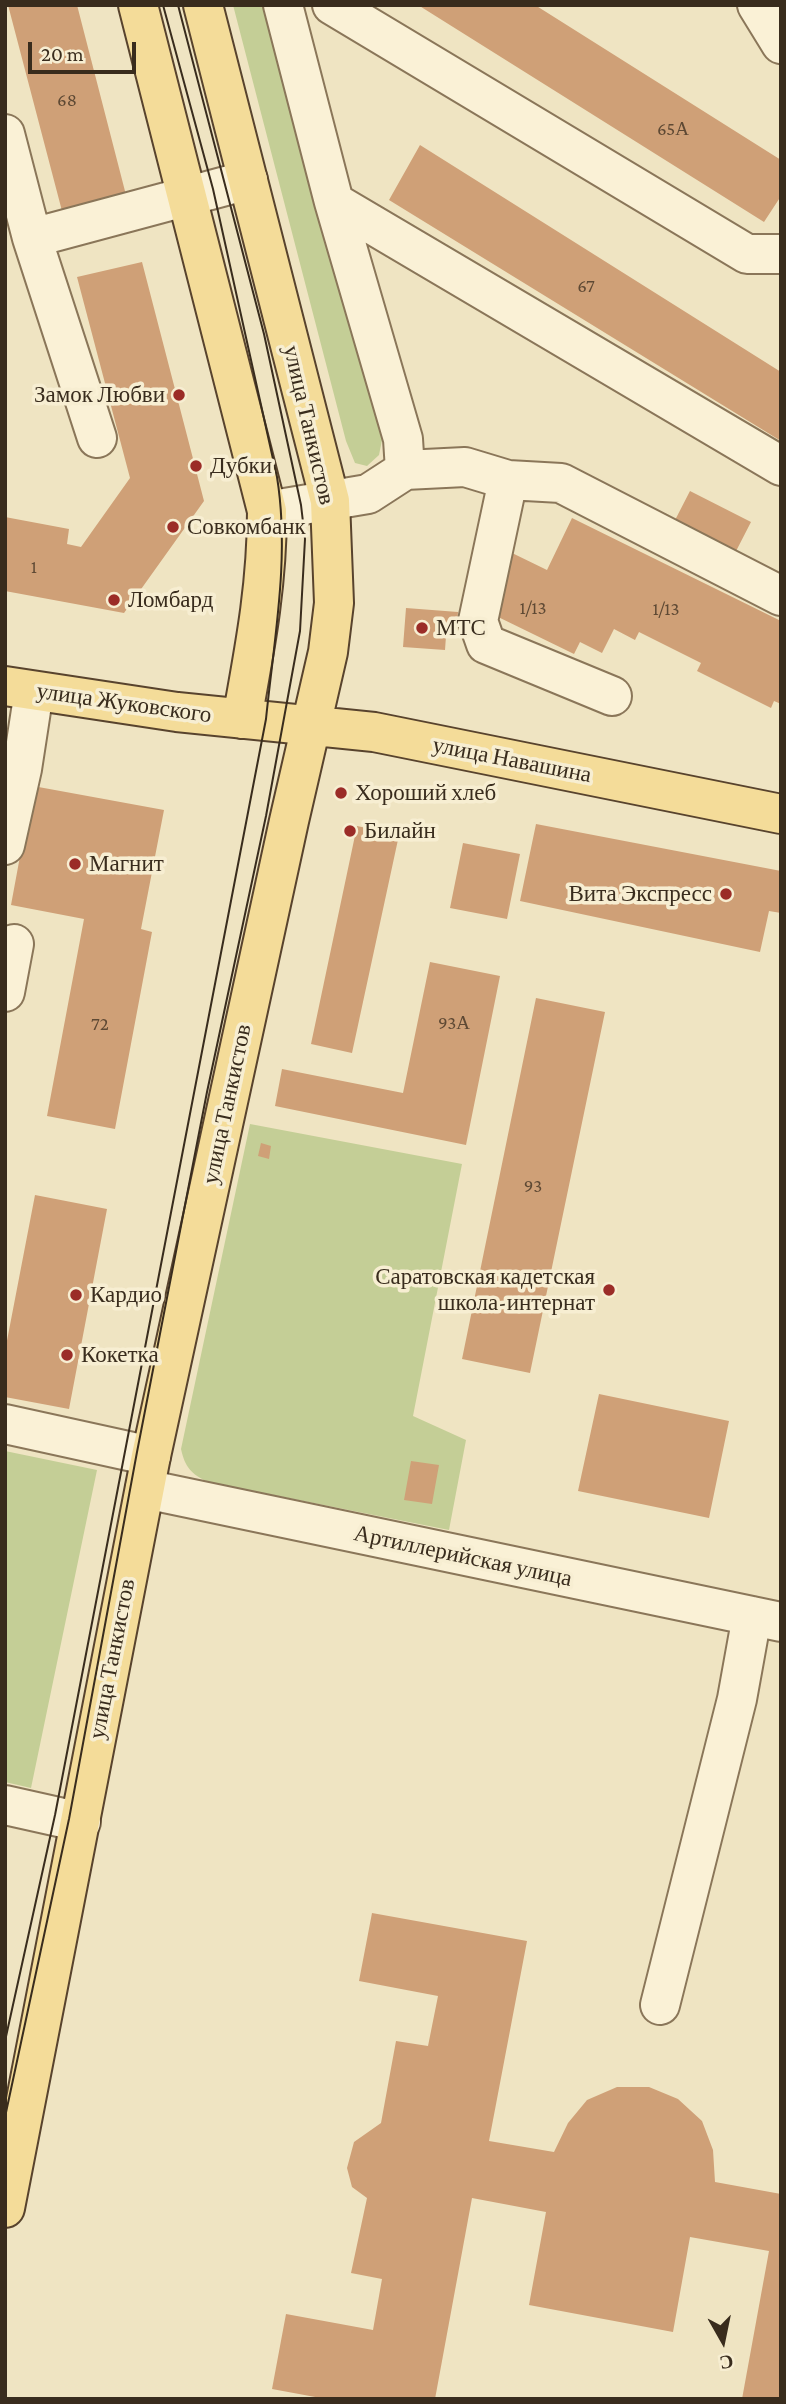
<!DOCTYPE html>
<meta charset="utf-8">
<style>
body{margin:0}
#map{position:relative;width:786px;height:2404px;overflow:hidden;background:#efe4c2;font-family:"Crimson Pro",serif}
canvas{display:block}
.frame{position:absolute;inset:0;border:7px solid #392c1d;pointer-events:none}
.north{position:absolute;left:688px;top:2306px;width:70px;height:70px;-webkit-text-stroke:5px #f7eed2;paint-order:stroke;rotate:171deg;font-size:19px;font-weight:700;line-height:28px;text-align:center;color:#392c1d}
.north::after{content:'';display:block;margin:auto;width:24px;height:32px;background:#392c1d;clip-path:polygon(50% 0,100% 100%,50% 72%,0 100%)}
.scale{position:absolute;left:28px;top:42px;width:108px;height:32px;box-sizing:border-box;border:4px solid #392c1d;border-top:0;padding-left:9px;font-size:21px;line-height:24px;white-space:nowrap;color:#392c1d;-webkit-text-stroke:5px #f7eed2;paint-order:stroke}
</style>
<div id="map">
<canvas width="786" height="2404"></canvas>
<div class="frame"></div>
<div class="north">С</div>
<div class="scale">20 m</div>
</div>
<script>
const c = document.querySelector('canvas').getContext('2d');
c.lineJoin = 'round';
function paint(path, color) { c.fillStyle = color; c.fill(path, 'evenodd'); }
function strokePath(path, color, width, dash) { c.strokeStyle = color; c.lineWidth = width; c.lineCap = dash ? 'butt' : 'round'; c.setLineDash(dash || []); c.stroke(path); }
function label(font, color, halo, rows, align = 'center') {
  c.font = font + ' "Crimson Pro",serif'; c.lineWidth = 7; c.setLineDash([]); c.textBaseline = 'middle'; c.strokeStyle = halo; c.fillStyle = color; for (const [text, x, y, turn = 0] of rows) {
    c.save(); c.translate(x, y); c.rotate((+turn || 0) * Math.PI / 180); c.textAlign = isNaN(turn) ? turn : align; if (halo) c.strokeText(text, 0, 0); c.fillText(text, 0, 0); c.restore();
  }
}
const green = new Path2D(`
 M233 5H270L383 435 379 455 367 466 355 463 346 441Z
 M250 1124 462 1164 413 1416 466 1440 449 1530 208 1482C191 1474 185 1467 181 1449Z
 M5 1451 97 1470 31 1788 5 1782Z`);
const building = new Path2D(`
 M8 5H77L126 195 62 211Z
 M418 5H535L781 160V196L764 222Z
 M420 145 781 372V441L389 200Z
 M142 262 204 501 124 613 5 591V517L69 529 67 544 81 547 130 478 77 277Z
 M690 491 751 522 733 557 672 526Z
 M572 518 781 621V704L774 701 771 708 697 671 701 663 639 632 635 640 614 629 602 653 580 642 574 654 492 614 510 552 547 570Z
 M406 608 458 612 456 637 446 636 445 650 403 647Z
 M33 786 164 810 141 929 152 932 115 1129 47 1116 84 919 11 905Z
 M536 824 781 871V913L769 911 760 952 520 901Z
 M357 826 399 835 352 1053 311 1044Z
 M463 843 520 854 507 919 450 908Z
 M430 962 500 976 466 1145 275 1106 282 1069 403 1093Z
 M536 998 605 1012 530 1373 462 1359Z
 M261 1143 271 1146 269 1159 258 1156Z
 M35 1195 107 1209 69 1409 5 1397V1351Z
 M599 1394 729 1421 709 1518 578 1491Z
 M411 1461 439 1465 432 1504 404 1500Z
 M372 1913 527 1941 489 2141 554 2152 568 2123 587 2100 617 2087H649L678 2099 702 2121 713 2150 715 2182 781 2194V2399H742L769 2251 690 2237 673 2332 529 2305 546 2212 472 2198 435 2399H326L272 2389 286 2314 373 2330 382 2279 351 2273 367 2198 352 2187 347 2168 354 2142 381 2123 396 2041 428 2046 438 1996 359 1981Z`);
const minor = new Path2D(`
 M283 5 334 202 403 439 405 470
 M332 5 747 254H781
 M757 5 781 44
 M5 134 32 238 248 180
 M334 202 781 466
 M32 238 97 438
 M508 480 478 621 486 644 612 696
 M267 511 368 494 405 470 465 467 508 480 561 483 781 596
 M5 845 22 769 34 691
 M5 992 14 944
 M5 1424 151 1456
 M145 1489 781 1622
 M5 1805 81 1822
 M660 2005 737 1699 752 1616`);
const major = new Path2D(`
 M138 5 267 511C267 585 255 647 242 719
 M5 686 177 712 374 732 781 814
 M5 2208 151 1456 289 821 328 652 334 603 330 501 203 5`);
const tram = new Path2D(`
 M5 2041 55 1815 266 719C274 639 290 557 277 477L213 189 163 5
 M5 2117 69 1819 137 1452 207 1092 266 816 300 631 305 539 301 505 264 334 178 5`);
const markers = [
 [179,395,7,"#9b2c27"],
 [196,466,7,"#9b2c27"],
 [173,527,7,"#9b2c27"],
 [114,600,7,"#9b2c27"],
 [422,628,7,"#9b2c27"],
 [341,793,7,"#9b2c27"],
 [350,831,7,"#9b2c27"],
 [75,864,7,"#9b2c27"],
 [726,894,7,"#9b2c27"],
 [609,1290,7,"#9b2c27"],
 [76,1295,7,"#9b2c27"],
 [67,1355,7,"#9b2c27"]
];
const numberNames = [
 ["68",67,100],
 ["65А",673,129],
 ["67",586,286],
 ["1",34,567],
 ["1/13",533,608],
 ["1/13",666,609],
 ["93А",454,1023],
 ["72",100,1024],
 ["93",533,1186]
];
const poiNames = [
 ["Замок Любви",165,395,"right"],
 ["Дубки",210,466],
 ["Совкомбанк",187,527],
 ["Ломбард",128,600],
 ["МТС",436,628],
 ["Хороший хлеб",355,793],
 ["Билайн",364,831],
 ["Магнит",89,864],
 ["Вита Экспресс",712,894,"right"],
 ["Саратовская кадетская",595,1277,"right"],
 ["школа-интернат",595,1303,"right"],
 ["Кардио",90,1295],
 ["Кокетка",81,1355]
];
const streetNames = [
 ["улица Танкистов",309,425,77],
 ["улица Жуковского",124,703,8],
 ["улица Навашина",512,760,11],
 ["улица Танкистов",227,1104,-78],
 ["Артиллерийская улица",463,1556,12],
 ["улица Танкистов",112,1659,-79]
];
paint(green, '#c4ce96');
paint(building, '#cfa077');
strokePath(minor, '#8a7659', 42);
strokePath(major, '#58432d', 42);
strokePath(minor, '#faf1d6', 38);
strokePath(major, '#f4dc99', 38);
strokePath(tram, '#392c1d', 2);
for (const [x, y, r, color] of markers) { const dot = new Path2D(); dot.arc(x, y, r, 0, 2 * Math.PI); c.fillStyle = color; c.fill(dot); strokePath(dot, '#f7eed2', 2.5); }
label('19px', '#5e4934', null, numberNames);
label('23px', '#392c1d', '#f7eed2', poiNames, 'left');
label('23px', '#392c1d', '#f7eed2', streetNames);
</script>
